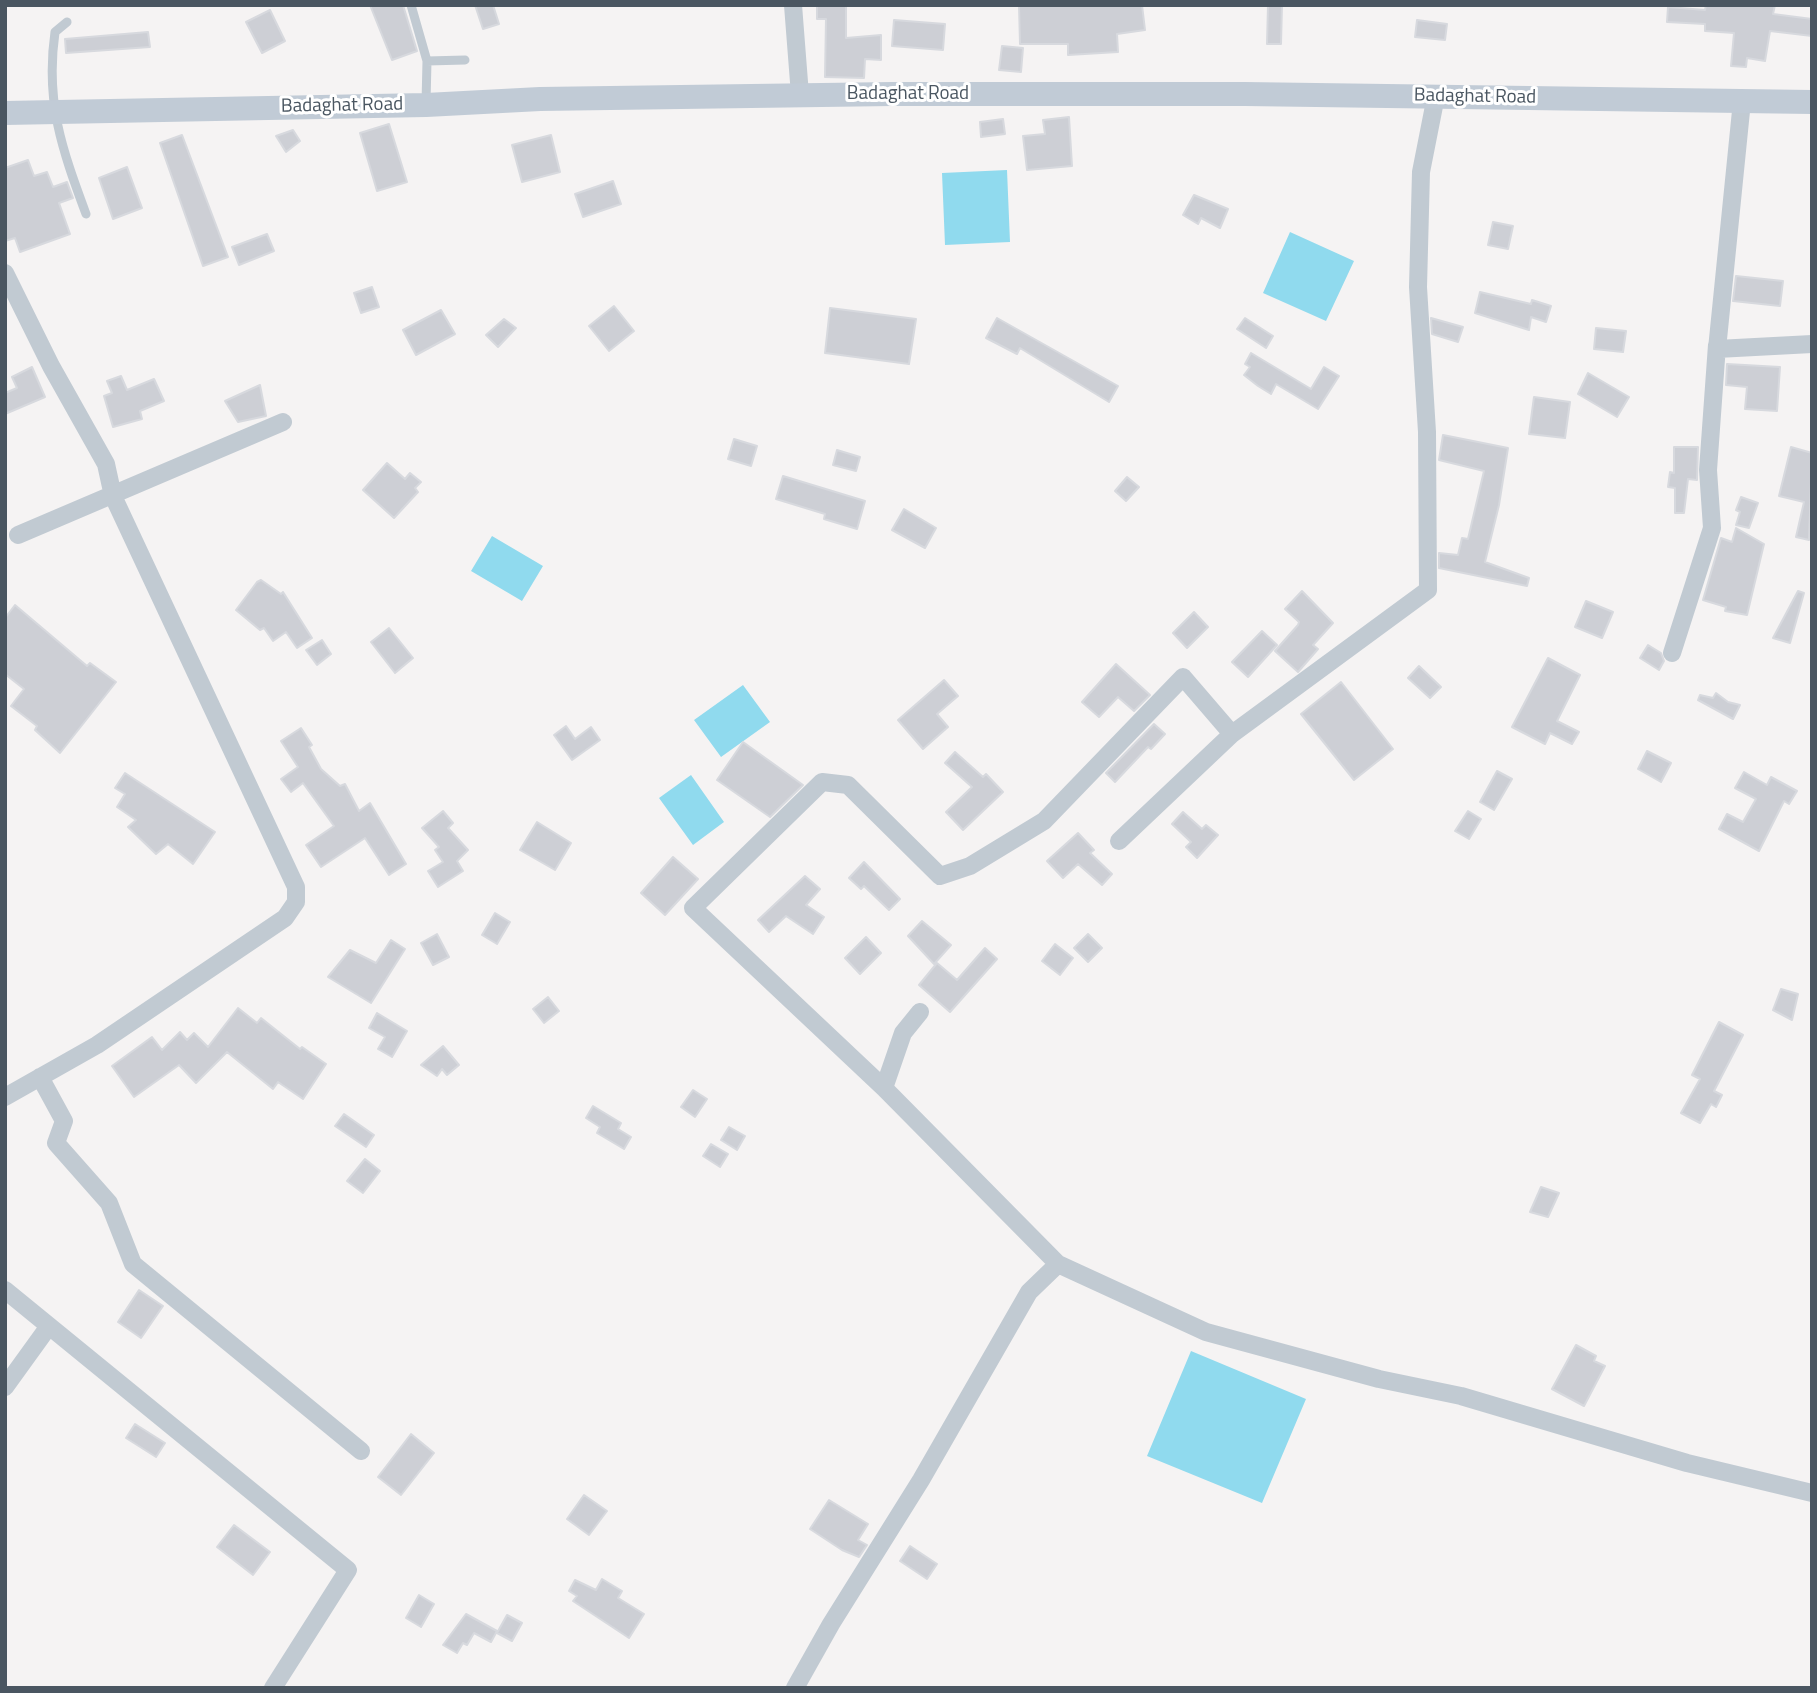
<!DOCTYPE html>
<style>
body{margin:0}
#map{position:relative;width:1817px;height:1693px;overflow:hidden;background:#f5f3f3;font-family:"Titillium Web",sans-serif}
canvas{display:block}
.frame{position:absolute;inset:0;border:7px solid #4a5661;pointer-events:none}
</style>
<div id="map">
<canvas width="1817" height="1693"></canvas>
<div class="frame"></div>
</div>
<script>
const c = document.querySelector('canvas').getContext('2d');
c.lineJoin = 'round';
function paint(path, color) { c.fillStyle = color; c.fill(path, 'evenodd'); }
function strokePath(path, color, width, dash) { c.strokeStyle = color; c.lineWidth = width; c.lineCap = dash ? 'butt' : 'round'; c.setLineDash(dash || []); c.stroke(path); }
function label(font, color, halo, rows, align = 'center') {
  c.font = font + ' "Titillium Web",sans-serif'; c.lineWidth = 6; c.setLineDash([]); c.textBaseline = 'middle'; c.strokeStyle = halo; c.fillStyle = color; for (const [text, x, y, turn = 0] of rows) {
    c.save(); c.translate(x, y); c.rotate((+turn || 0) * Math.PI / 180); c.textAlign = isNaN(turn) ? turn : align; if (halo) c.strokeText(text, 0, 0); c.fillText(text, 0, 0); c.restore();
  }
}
const water = new Path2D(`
 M1007 170 1010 242 945 245 942 173Z
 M1290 232 1354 261 1326 321 1263 293Z
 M492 536 543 566 522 601 471 571Z
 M743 685 770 722 721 757 694 720Z
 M691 775 724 822 693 845 659 798Z
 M1191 1351 1306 1399 1262 1503 1147 1456Z`);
const building = new Path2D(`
 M370 5H403L417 51 392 60Z
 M475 5H493L499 24 483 29Z
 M817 5H846V38L881 35V60L865 59 864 78 825 77 826 19H817Z
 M1019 5H1142L1145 30 1117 34 1118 52 1068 55V44H1020Z
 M1268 5H1282L1281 44H1267Z
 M1706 5H1775L1773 14 1812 19V36L1770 31 1765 61 1747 58 1746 67 1731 66 1734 33 1705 31V24L1667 22 1668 7 1705 10Z
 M270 10 285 41 262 53 246 22Z
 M894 20 945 24 943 50 892 46Z
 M1417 20 1447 24 1445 40 1415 37Z
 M148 32 150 47 66 53 65 39Z
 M1002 46 1023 48 1021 72 999 70Z
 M1069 117 1072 166 1027 170 1023 136 1045 134 1043 120Z
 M1003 119 1005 134 981 137 980 122Z
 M389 124 407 182 377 191 360 133Z
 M293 130 300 141 286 152 276 136Z
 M182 135 228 257 203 266 160 143Z
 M551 135 560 172 522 182 512 145Z
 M28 160 34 176 47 172 53 187 67 182 73 198 59 203 70 234 20 252 15 238 5 241V168Z
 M127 167 142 208 113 219 99 178Z
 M613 181 621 204 583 217 575 194Z
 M1194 195 1228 209 1220 228 1201 218 1198 224 1183 215Z
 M1493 222 1513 226 1508 249 1488 245Z
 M267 234 274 251 239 265 232 247Z
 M1736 276 1783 281 1780 306 1733 301Z
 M372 287 379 307 361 313 354 293Z
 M1480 292 1531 304 1532 300 1551 306 1546 322 1531 317 1529 330 1475 313Z
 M614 306 634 331 609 351 589 326Z
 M830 308 916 319 909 364 825 353Z
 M441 310 455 334 416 355 403 330Z
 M997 318 1118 386 1109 402 1020 348 1017 354 986 338Z
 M1245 318 1273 336 1266 348 1237 329Z
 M1431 318 1463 327 1458 342 1432 334Z
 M504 319 516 328 498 347 486 335Z
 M1596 328 1626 331 1623 352 1594 349Z
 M1251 353 1311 389 1324 367 1339 376 1318 409 1276 384 1271 394 1258 386 1244 375 1250 367 1245 364Z
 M1727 364 1780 367 1777 411 1745 409 1747 387 1726 385Z
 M32 367 45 397 5 414V393L17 388 12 377Z
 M1588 373 1629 397 1617 417 1578 394Z
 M121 376 127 390 154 379 164 401 140 411 142 419 113 427 104 396 112 393 107 381Z
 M260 385 266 416 238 422 225 401Z
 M1534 397 1570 402 1565 438 1529 434Z
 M1443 435 1508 448 1499 505 1485 562 1529 578 1527 586 1439 568V553L1458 555 1462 538 1468 539 1484 471 1439 460Z
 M734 439 757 446 751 466 728 459Z
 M1674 447H1698L1697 480 1688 479 1684 513H1675V488L1668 487 1670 472 1674 473Z
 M1791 447 1812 453 1809 540 1796 537 1804 502 1779 496Z
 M837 450 860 457 856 471 833 465Z
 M387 463 405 479 410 473 421 482 415 488 418 492 394 518 363 490Z
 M783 476 865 501 857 529 824 519 825 514 776 499Z
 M1127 477 1139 487 1126 501 1115 491Z
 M1741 497 1758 503 1749 528 1736 525 1740 512 1736 510Z
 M904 509 936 528 925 548 892 530Z
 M1736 528 1764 544 1747 615 1725 611 1726 607 1703 600 1721 538 1732 542Z
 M261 580 281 594 283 592 312 638 297 648 286 632 273 641 264 628 260 630 236 610 257 582Z
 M1302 591 1333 623 1313 645 1318 649 1298 672 1275 651 1298 625 1299 622 1285 609Z
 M1798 591 1804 593 1790 643 1773 638Z
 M1586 601 1613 612 1602 638 1575 627Z
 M15 605 87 666 90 663 116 682 60 753 35 730 37 726 11 706 24 689 5 674V618Z
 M1194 612 1208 627 1187 648 1173 633Z
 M389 628 413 658 395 673 371 642Z
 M1262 631 1277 645 1248 677 1232 662Z
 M322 640 331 654 317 665 306 650Z
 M1648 645 1661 653 1664 661 1659 670 1640 658Z
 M1548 658 1580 675 1557 721 1579 732 1572 744 1550 733 1545 744 1512 727Z
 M1116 664 1150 695 1134 711 1118 697 1099 717 1082 702Z
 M1419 666 1441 687 1430 698 1408 678Z
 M944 680 958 696 937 714 948 727 923 749 898 720Z
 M1341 682 1393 749 1354 780 1301 714Z
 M1716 693 1728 702 1740 705 1733 719 1698 700 1700 695 1713 698Z
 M1154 724 1165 734 1151 749 1148 747 1115 782 1106 773Z
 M566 726 575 739 591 727 600 740 572 760 554 735Z
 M301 728 312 745 309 747 321 769 340 786 345 784 359 811 370 803 406 864 389 875 365 838 321 867 306 845 334 826 303 783 291 792 281 779 298 767 281 741Z
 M743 742 803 785 770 817 717 780Z
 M1647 751 1671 763 1661 782 1638 769Z
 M955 752 983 777 986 774 1003 792 963 830 946 812 972 787 945 763Z
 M1497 771 1512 779 1494 810 1480 802Z
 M1744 772 1767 785 1771 777 1797 791 1789 804 1784 801 1759 851 1719 829 1727 814 1743 822 1756 799 1735 788Z
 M125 773 215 832 193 864 168 844 156 854 128 827 136 820 117 807 125 794 115 788Z
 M443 811 453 823 448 828 468 850 457 861 463 871 438 887 428 871 443 862 435 850 439 847 422 828Z
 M1468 811 1481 819 1469 839 1455 831Z
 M1183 812 1202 829 1206 825 1218 835 1197 858 1186 847 1191 842 1172 824Z
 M537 822 571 843 555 870 520 850Z
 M1078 833 1094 850 1090 853 1112 874 1102 885 1078 864 1063 878 1047 861Z
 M673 857 698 879 665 915 641 893Z
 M864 862 900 899 889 910 864 886 861 889 849 878Z
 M805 876 820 889 806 905 824 917 813 934 786 916 769 932 758 920Z
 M495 913 510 922 497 944 482 935Z
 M922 921 951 945 934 964 908 936Z
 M437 934 449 957 433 965 421 943Z
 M1088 934 1102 948 1088 962 1074 948Z
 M866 937 881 953 860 974 845 958Z
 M391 940 405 949 371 1003 328 977 350 950 376 963Z
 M1055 944 1073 958 1060 975 1042 961Z
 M985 948 997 959 950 1012 919 985 937 963 957 980Z
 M1781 989 1798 994 1792 1020 1773 1010Z
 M548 997 559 1011 544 1023 533 1009Z
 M238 1008 257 1023 261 1018 300 1049 302 1047 326 1064 303 1099 278 1082 273 1089 227 1052 196 1083 179 1065 134 1097 112 1066 152 1037 162 1050 180 1032 187 1040 194 1033 208 1047Z
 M377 1013 407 1031 392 1057 378 1049 385 1037 369 1028Z
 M1719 1022 1743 1035 1714 1091 1722 1095 1716 1107 1711 1104 1700 1123 1681 1113 1700 1079 1692 1075Z
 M443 1046 459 1065 447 1075 442 1069 437 1076 421 1065Z
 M693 1090 707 1099 695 1117 681 1107Z
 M593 1106 621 1123 618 1129 631 1137 624 1149 597 1133 600 1127 586 1118Z
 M344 1114 374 1135 366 1147 335 1126Z
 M729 1127 745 1136 737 1150 721 1140Z
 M711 1144 728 1154 720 1167 703 1156Z
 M365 1159 380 1171 363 1193 347 1181Z
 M1541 1187 1559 1193 1548 1217 1530 1212Z
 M139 1290 163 1306 141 1338 118 1322Z
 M1576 1345 1596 1356 1594 1361 1605 1366 1584 1406 1552 1389Z
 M135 1424 165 1443 156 1457 126 1438Z
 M411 1434 434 1453 401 1495 378 1477Z
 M584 1495 607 1511 589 1535 567 1519Z
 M829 1500 868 1524 858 1540 867 1545 859 1557 842 1550 810 1529Z
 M234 1525 270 1552 253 1575 217 1547Z
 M910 1546 937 1564 927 1579 900 1561Z
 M602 1579 622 1591 618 1598 644 1614 629 1638 573 1601 577 1596 569 1591 575 1580 596 1590Z
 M419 1595 434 1604 421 1627 406 1618Z
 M466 1614 497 1631 491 1642 474 1633 467 1645 463 1643 457 1653 443 1645Z
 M507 1615 522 1623 512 1641 497 1633Z`);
const lane = new Path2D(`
 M411 5 427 61 426 103
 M67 22 55 32C45 102 62 149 86 214
 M427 61 465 60`);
const street = new Path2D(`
 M793 5 800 95
 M1742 101 1717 349 1812 344
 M5 273 51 366 106 464 113 496 296 887V902L285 918 97 1045 5 1097
 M18 535 283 422
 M1672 653 1712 528 1708 470 1717 345
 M1119 841 1232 734 1428 590 1427 432 1418 287 1421 172 1436 96
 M40 1077 64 1121 56 1143 109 1203 133 1264 361 1451
 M884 1088 693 908 822 782 848 785 940 876 970 866 1044 821 1183 677 1232 734
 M1058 1264 1206 1332 1379 1379 1461 1396 1687 1463 1812 1493
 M5 1290 348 1570 273 1688
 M5 1387 49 1326
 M795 1688 831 1624 921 1480 1029 1292 1058 1264 884 1088 903 1033 920 1012`);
const secondary = new Path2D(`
 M5 113 426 105 540 99 892 94H1245L1812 102`);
const streetNames = [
 ["Badaghat Road",908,94],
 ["Badaghat Road",1475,97,1],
 ["Badaghat Road",342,106,-1]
];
paint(water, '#90daee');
paint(building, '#cdcfd5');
strokePath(building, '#d7d9de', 2);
strokePath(lane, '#c1cad2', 9);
strokePath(street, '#c1cad2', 18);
strokePath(secondary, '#c1cbd6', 24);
label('19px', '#4a5661', '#fff', streetNames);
</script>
